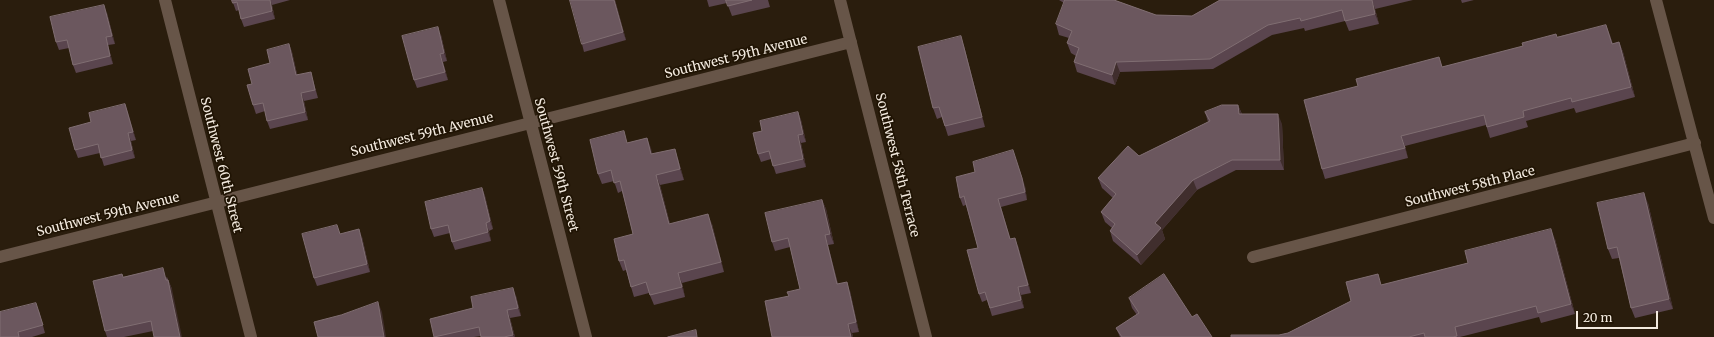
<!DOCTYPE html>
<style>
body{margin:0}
#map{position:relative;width:1714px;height:337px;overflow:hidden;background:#2a1d0d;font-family:Merriweather,serif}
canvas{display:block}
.scale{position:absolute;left:1576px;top:311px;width:82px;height:18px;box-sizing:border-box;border:2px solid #f3eadf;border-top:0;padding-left:5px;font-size:12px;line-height:14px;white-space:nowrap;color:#f3eadf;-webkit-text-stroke:3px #201404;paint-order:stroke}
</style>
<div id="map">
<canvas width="1714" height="337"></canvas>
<div class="scale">20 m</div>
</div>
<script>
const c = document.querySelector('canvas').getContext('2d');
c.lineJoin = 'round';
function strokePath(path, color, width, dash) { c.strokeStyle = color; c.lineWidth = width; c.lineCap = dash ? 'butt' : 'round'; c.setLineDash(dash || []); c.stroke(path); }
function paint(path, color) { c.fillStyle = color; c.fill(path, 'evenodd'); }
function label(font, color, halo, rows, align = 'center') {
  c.font = font + ' Merriweather,serif'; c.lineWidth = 3.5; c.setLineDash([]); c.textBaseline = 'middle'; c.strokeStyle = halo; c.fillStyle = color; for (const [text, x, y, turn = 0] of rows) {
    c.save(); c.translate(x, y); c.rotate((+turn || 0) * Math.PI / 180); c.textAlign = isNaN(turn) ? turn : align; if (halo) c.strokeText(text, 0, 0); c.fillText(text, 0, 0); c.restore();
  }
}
const street = new Path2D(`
 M165 0 251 337
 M499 0 586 337
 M840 0 926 337
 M1656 0 1714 218
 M0 257 851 42
 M1253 257 1695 143`);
const wall = new Path2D(`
 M232 0H290L272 5 275 19 244 27 241 19 239 10 236 11Z
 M615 0 626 40 584 52 582 44Z
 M707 0H768L770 7 732 16 727 3 709 7Z
 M1059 0H1114L1156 15 1192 16 1220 0H1413L1375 9 1379 24 1349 31 1345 21 1305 31 1304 28 1272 35 1213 69 1120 72 1115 85 1077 72 1074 62 1076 56 1071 53 1067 43 1069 38 1059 35 1056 24 1064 3Z
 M1461 0H1474L1462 3Z
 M107 13 115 44 108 45 113 64 76 73 73 65 69 48 59 50 56 42Z
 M1606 25 1613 44 1619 42 1623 52 1635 97 1576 113 1574 108 1526 121 1528 127 1490 138 1486 125 1405 146 1408 158 1325 179 1322 169 1443 67Z
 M441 35 447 61 443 62 448 80 417 88 414 80Z
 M289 44 292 52 297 74 313 80 318 98 304 101 308 120 270 129 267 121 265 111 256 114 253 105 252 84 270 63Z
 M964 46 985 127 948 136 942 117 937 119 933 108Z
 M125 104 136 140 131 141 135 158 104 166 100 153 78 158 75 150 91 122Z
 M1238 105 1242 114 1282 124 1284 170H1236L1197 190 1162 230 1165 239 1141 265 1113 241 1110 231 1112 228 1105 222 1101 212 1113 198 1102 188 1098 178 1139 156 1208 122 1205 112Z
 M798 112 801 120 806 142 801 143 806 167 776 174 771 159 761 162 758 154 762 131Z
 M647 138 652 154 678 159 684 180 660 185 670 224H712L724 272 682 283 685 297 654 305 649 293 634 297 631 287 626 270 623 271 619 261 633 234 622 191 618 193 614 181 602 184 598 174 628 143Z
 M975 172 1025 186 1027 200 1001 207 1010 239 1018 246 1031 293 1021 295 1024 308 992 316 987 300 982 302 979 294 978 248 966 205 963 206 960 198Z
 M482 188 485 196 493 229 489 231 491 241 455 250 452 242 450 233 434 237 431 229Z
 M822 200 826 209 834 244 828 245 838 284 850 291 859 332 852 333 853 337H772L789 296 800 289 790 247 775 251 772 242Z
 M1648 203 1673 309 1635 318 1631 308 1619 258 1612 259 1608 249Z
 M341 234 362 237 370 272 317 286 314 278Z
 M1555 239 1575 314 1541 323 1539 317 1460 337H1231L1279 335 1288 333 1351 301 1382 285 1468 263Z
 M167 277 172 289 153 331 124 337H107L105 331Z
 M516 296 521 316 510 318 515 337H481V336L474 337H434L473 308Z
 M1129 298 1192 317 1212 337H1120L1116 328 1137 315 1132 308Z
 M39 311 45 333 32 337H0Z`);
const shadedWall = new Path2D(`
 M270 0 272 5 275 19 272 11Z
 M614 0H615L626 40 623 32Z
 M1372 0 1375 9 1379 24 1375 14Z
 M104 5 107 13 115 44 112 36Z
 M1606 25 1610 35 1616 54 1612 44Z
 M438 27 441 35 447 61 444 53Z
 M961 36 964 46 985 127 982 117Z
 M106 37 108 45 113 64 110 56Z
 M1619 42 1623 52 1635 97 1631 87Z
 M289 44 292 52 299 83 296 75Z
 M440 54 443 62 448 80 445 72Z
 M1116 62 1120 72 1115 85 1112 75Z
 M301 93 304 101 308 120 305 112Z
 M125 104 128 112 136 140 133 132Z
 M1238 105 1242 115 1239 114Z
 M798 112 801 120 806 142 803 134Z
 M1278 114 1282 124 1284 170 1280 160Z
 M128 133 131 141 135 158 132 150Z
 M798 135 801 143 806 167 803 159Z
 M1401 136 1405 146 1408 158 1405 148Z
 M647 138 651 148 655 164 651 154Z
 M675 149 678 159 684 180 680 169Z
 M1016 158 1025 186 1027 200 1025 192Z
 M656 175 660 185 673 235 669 224Z
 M1193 180 1197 190 1162 230 1165 239 1141 265 1137 255 1155 223Z
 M482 188 485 196 493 229 490 221Z
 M1644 193 1648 203 1673 309 1669 299Z
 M998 199 1001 207 1013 247 1010 239Z
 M822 200 826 209 834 244 830 234Z
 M708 214 712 224 724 272 721 262Z
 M486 223 489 231 491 241 488 232Z
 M359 229 362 237 370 272 367 264Z
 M1551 229 1555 239 1575 314 1571 304Z
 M825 235 828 245 839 290 836 280Z
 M1015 238 1018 246 1031 293 1028 285Z
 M678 273 682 283 685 297 682 287Z
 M168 280 172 289 182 337H180Z
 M847 282 850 291 859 332 856 322Z
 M1018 287 1021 295 1024 308 1021 300Z
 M513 288 516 296 521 316 518 308Z
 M378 302 382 312 386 337H384Z
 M507 310 510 318 515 337H514L513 335Z
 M848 324 852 333 853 337H851Z`);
const building = new Path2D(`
 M232 0H270L272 11 241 19 237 2 233 3Z
 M570 0H614L623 32 582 44Z
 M726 0H752L728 6Z
 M1065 0H1114L1156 15 1192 16 1220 0H1372L1375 14 1345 21 1342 10 1301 21 1300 18 1268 25 1210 59 1116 62 1112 75 1074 62 1079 48 1067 43 1072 31 1056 24Z
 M104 5 112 36 106 37 110 56 73 65 67 40 56 42 50 17Z
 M1606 25 1612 44 1619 42 1631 87 1572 102 1571 98 1523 111 1524 117 1487 127 1484 115 1401 136 1405 148 1322 169 1304 100 1358 86 1356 79 1439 57 1442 67 1523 46 1522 43 1556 34 1557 37Z
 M438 27 444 53 440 54 445 72 414 80 402 36Z
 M961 36 982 117 945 126 939 107 933 108 918 47Z
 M289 44 296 75 311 72 315 90 301 93 305 112 267 121 263 103 253 105 247 85 252 84 248 69 270 63 267 50Z
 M125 104 133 132 128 133 132 150 101 158 98 144 75 150 69 128 91 122 89 113Z
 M1222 105H1238L1239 114H1278L1280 160H1232L1193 180 1155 223 1161 228 1137 255 1110 231 1115 224 1101 212 1116 194 1098 178 1128 146 1139 156 1210 121 1205 112Z
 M798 112 803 134 798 135 803 159 773 166 769 151 758 154 753 133 762 131 760 121Z
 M624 131 627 143 647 138 651 154 675 149 680 169 656 175 669 224 708 214 721 262 678 273 682 287 650 295 646 282 631 287 624 260 619 261 614 239 633 234 620 181 614 183 611 170 598 174 590 140Z
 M1013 150 1022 178 1025 192 998 199 1010 239 1015 238 1028 285 1018 287 1021 300 990 308 985 292 979 294 967 250 978 248 964 196 960 198 956 177 975 172 973 162Z
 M482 188 490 221 486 223 488 232 452 242 448 225 431 229 425 202Z
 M1644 193 1669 299 1631 308 1617 247 1608 249 1597 203Z
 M822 200 830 234 825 235 836 280 837 284 847 282 856 322 848 324 851 337H772L765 301 789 296 787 292 800 289 788 238 772 242 765 213Z
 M337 225 340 234 359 229 367 264 314 278 302 234Z
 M1551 229 1571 304 1538 313 1536 306 1455 327 1457 336 1453 337H1425L1424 333 1409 337H1231V335H1279L1288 333 1351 301 1346 282 1378 274 1381 285 1468 263 1465 251Z
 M163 268 166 280H168L180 337H154L151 321 105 331 93 281 122 274 123 277Z
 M1164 274 1192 317 1197 314 1212 337H1122L1116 328 1139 313 1129 298Z
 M513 288 518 308 507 310 513 335 504 337H481L479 327 434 337 430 319 473 308 471 297Z
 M378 302 384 337H318L314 322 341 315Z
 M36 303 43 325 18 332 19 337H0V312Z
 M696 330 697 337H668Z`);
const streetNames = [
 ["Southwest 59th Avenue",736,57,-14],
 ["Southwest 59th Avenue",422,135,-14],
 ["Southwest 60th Street",221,165,76],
 ["Southwest 59th Street",556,165,75],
 ["Southwest 58th Terrace",897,165,76],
 ["Southwest 58th Place",1470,187,-14],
 ["Southwest 59th Avenue",108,215,-14]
];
strokePath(street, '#675548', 12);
paint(wall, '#5a454e');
paint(shadedWall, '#402e2d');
paint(building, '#6b575e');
strokePath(building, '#806e72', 1);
label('13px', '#f3eadf', '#201404', streetNames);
</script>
